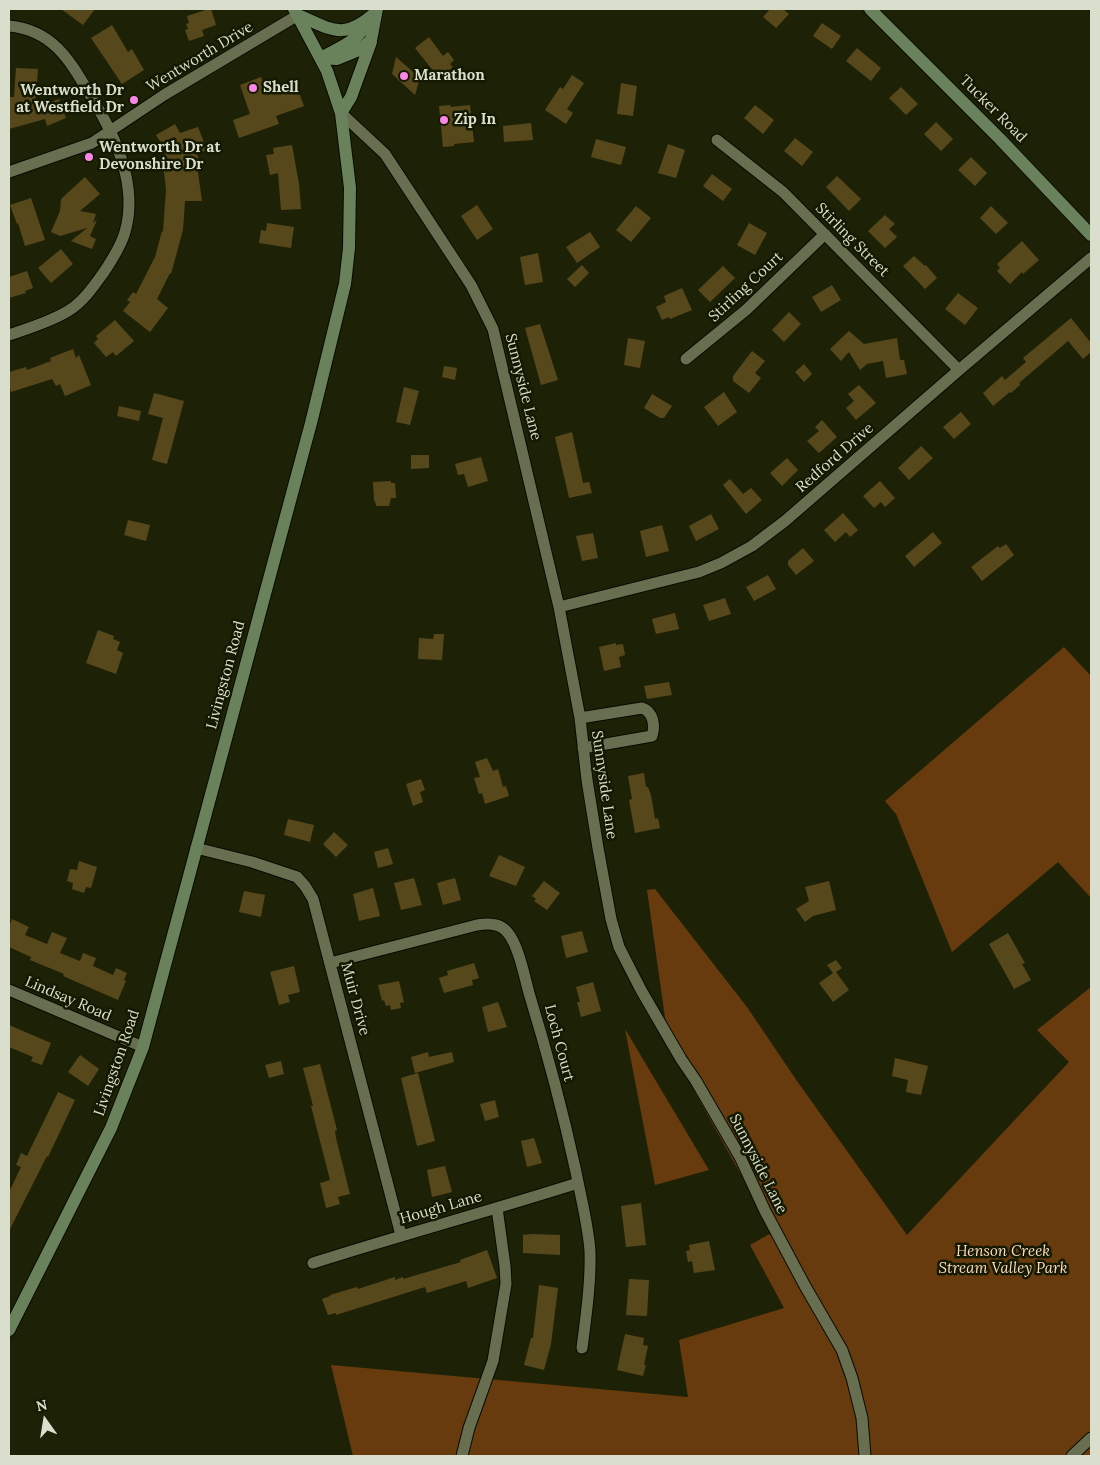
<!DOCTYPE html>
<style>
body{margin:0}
#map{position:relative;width:1100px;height:1465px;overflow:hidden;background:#1d2207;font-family:Lora,serif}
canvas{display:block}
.frame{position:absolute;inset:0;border:10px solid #dadecd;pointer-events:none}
.north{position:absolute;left:20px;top:1395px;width:50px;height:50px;-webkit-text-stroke:4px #141901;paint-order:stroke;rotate:347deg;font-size:14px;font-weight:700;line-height:20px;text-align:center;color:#dadecd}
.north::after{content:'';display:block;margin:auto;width:18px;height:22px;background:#dadecd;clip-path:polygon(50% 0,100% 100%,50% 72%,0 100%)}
</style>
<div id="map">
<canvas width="1100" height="1465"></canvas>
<div class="frame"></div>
<div class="north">N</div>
</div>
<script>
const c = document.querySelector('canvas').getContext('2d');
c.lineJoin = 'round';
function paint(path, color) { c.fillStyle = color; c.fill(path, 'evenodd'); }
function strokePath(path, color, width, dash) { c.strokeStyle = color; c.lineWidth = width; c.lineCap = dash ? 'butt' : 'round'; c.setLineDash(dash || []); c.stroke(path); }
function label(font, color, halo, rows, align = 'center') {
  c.font = font + ' Lora,serif'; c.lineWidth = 5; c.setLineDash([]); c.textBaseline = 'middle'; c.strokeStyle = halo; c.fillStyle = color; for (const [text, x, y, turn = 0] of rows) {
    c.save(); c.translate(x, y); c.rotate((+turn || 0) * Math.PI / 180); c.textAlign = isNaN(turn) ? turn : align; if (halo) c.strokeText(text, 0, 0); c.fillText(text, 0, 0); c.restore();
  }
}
const green = new Path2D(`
 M1064 647 1091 676V898L1058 862 952 952 896 814 885 801Z
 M655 889 747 1007 797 1081 907 1235 1069 1062 1037 1030 1091 987V1456H353L331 1365 688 1397 679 1340 784 1308 750 1245 773 1232 669 1046 647 890Z
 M625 1029 709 1170 655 1185Z`);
const building = new Path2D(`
 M61 9H95L83 25Z
 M209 9H211L216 25 202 30 204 36 189 41 185 30 188 29 186 24 189 23 187 16Z
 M770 9H783L789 14 776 28 763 17Z
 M822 23 841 36 832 49 813 36Z
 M112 25 128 52 132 49 144 70 122 84 91 38Z
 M429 37 443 56 448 52 454 60 450 64 453 67 439 78 415 48Z
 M857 48 881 68 871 81 846 61Z
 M396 57 420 78 415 95 392 74Z
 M16 68 38 69 35 108 59 99 66 118 47 126 45 119 9 129V97H14Z
 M572 75 584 83 567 109 573 113 566 124 545 110 560 87 563 89Z
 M261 77 268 95 296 85 304 106 276 116 279 124 239 138 233 120 250 114 240 85Z
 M621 83 637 86 633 116 617 114Z
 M901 87 918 104 906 115 889 98Z
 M450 105 451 107 470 105 474 142 454 144V146L443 147 439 106Z
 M755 105 774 120 763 134 744 118Z
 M936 122 953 139 941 151 924 134Z
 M531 123 533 140 504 142 503 126Z
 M175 124 180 133 198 127 207 150 197 154 200 165H197L202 201H185L183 230 171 274 170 273 157 299 168 308 150 332 123 311 130 302 127 300 133 292 136 294 155 257 162 231 163 232 166 189 163 164 171 163 159 145 161 143 156 135Z
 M795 138 813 152 802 166 784 151Z
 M596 139 626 147 621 165 591 157Z
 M668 144 685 150 676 178 658 173Z
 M292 145 299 184 301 209 281 210 278 173 270 175 266 155 274 154 273 148Z
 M971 157 987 173 975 186 958 170Z
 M712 174 732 189 723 201 703 186Z
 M837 176 861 199 849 211 826 187Z
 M85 177 100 194 80 211 96 214 93 223 97 220 90 236 96 239 92 249 71 241 87 228 60 236 51 232 60 211 61 199Z
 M31 198 45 240 25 246 18 223 17 224 10 205Z
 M477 205 493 229 477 240 461 216Z
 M636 206 651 218 631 242 616 230Z
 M991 206 1008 223 996 234 980 218Z
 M885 215 895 224 889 229 897 237 885 248 868 231Z
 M267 223 294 227 291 248 259 243 261 230 266 231Z
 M749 223 767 233 755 255 737 245Z
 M590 232 600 247 577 263 566 247Z
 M1022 241 1039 260 1023 274 1022 272 1010 284 997 271 1000 268 997 264Z
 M61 249 73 264 51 283 38 268Z
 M538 253 543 282 525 285 520 257Z
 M914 256 925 266 926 265 937 278 925 289 903 266Z
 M582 265 589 273 575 287 567 279Z
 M723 266 735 278 710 302 698 290Z
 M27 271 33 288 25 291 26 293 9 298V277Z
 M832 285 841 300 821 312 812 297Z
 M682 288 692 310 670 319 669 317 662 320 656 307 666 302 664 296Z
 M958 293 978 308 965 325 945 309Z
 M789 312 801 324 784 342 772 330Z
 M1071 318 1091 343V352L1083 359 1068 341 1019 383 1021 384 1011 393 1010 392 993 406 983 393 1002 376 1005 380 1026 362 1023 358Z
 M115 320 134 341 116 356 113 352 106 357 94 343 98 339 96 336Z
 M540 324 558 380 541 385 525 328Z
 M849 331 864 344 897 338 900 360H904L907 374 886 378 883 361 867 364 860 370 849 352 841 361 830 349Z
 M628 338 645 341 640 368 624 365Z
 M73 349 76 358 79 355 91 385 65 396 60 384 56 386 52 379 11 392 9 385V372L26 367 27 370 51 361 50 358Z
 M752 351 765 361 755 373 761 378 749 393 733 381V376Z
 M804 364 812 374 804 382 795 372Z
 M444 366 457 368 455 380 442 377Z
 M859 385 876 403 856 420 846 408 854 401 848 394Z
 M404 387 419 391 410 425 396 422Z
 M724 392 737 412 718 426 704 407Z
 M154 393 184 401 167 464 152 460 163 418 148 414Z
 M652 394 672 406 664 418H660L644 408Z
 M119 406 141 411 139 421 117 416Z
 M961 412 971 424 954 439 943 427Z
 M822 420 837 437 819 453 807 441 819 431 815 427Z
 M572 432 583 483 589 482 592 493 569 498 555 437Z
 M921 446 933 458 909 480 898 468Z
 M411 455H429V468L411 469Z
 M481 457 488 481 468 487 464 474 458 475 455 464Z
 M787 458 798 470 782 486 770 473Z
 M730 479 743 494 751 488 762 500 746 514 723 485Z
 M391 481V483H395L396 498H391L389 506H376L375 501H374L373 482Z
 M880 481 895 498 885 507 881 502 874 508 863 496Z
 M843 513 858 530 850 537 846 532 835 542 824 530Z
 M711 514 719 529 696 541 689 526Z
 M128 520 150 525 146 541 124 535Z
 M662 525 669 551 646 557 640 531Z
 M933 532 942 543 914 567 905 556Z
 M593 533 598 558 582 561 576 536Z
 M1006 544 1014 555 982 581 971 567 998 546 1000 548Z
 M803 548 814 561 796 575 788 565V561Z
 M768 575 776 589 754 601 746 587Z
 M725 598 731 614 709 621 703 605Z
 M675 613 679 629 656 634 652 619Z
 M98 630 114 636 113 639 120 642 117 650 123 653 116 674 86 663Z
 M434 634H444L442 660 418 659 419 638 433 639Z
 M616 643V645L623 644 625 655 619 657 621 667 604 671 599 647Z
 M669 682 672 695 647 699 644 686Z
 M487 758 493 771 498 769 503 787 506 786 509 796 485 804 482 793 479 794 474 778 480 777 475 762Z
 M644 773 646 787H648L651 795 655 819 658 818 660 828 635 833 629 800 632 799 628 776Z
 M421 779 425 790 420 792 423 802 413 806 406 784Z
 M288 819 314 825 310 842 284 835Z
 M334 832 348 845 336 857 323 844Z
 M388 848 393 864 378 868 374 852Z
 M499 855 525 867 516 886 489 876Z
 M79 861 97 867 91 888 86 887 84 893 72 889 73 883 67 881 70 869 77 870Z
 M414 878 422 905 401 910 394 883Z
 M455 878 461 900 443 905 437 883Z
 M544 881 560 893 547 910 534 901 536 899 532 896Z
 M829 881 836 910 813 916 805 922 796 909 809 901 805 887Z
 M373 888 380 916 359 921 353 894Z
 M244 891 265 895 261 917 239 912Z
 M12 919 29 927 25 935 47 944 52 932 67 938 60 953 80 961 83 953 96 958 93 966 113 975 116 968 127 973 124 980 126 981 118 1000 63 976 64 974 30 960 31 957 9 947V927Z
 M582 931 588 952 566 958 561 936Z
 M1008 933 1025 963 1022 964 1031 980 1014 989 989 944Z
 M836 960 842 968 836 972 849 990 833 1002 819 983 833 973 827 965Z
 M474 963 479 978 472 980 473 985 444 993 439 978 448 975 447 971Z
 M294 966 300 992 288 995 290 1002 279 1005 270 972Z
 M399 981 404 1002 400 1003 401 1008 391 1010 390 1005 386 1006 384 1000 382 1001 378 985Z
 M593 982 601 1011 581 1017 577 1002H580L576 987Z
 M498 1002 507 1027 488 1032 482 1007Z
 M9 1025 51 1043 42 1065 31 1061 33 1057 9 1047Z
 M428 1052 429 1057 452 1052 454 1062 415 1073 411 1057Z
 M80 1055 99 1069 88 1086 68 1072Z
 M895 1058 928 1066 921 1095 906 1092 908 1080 892 1076Z
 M281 1061 284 1074 269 1078 265 1065Z
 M320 1064 337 1130 335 1131 336 1138 350 1194 338 1197 340 1204 326 1208 320 1183 330 1180 311 1106H313L303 1068Z
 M418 1073 435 1141 417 1146 401 1078Z
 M58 1092 75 1100 48 1157 47 1156 9 1231V1192L21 1167 16 1165 21 1153 27 1156Z
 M495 1100 499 1117 485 1121 480 1104Z
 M534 1138 542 1163 527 1167 521 1141Z
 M445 1166 452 1192 432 1197 427 1170Z
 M641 1203 646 1245 626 1247 621 1206Z
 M532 1234 560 1235V1255L523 1253V1235Z
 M709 1241 715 1270 694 1273 692 1261 688 1262 686 1251 690 1250 689 1245Z
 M487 1250 497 1278 468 1288 466 1281 427 1293 425 1287 336 1315V1313L328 1315 322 1299 330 1296V1295L357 1287 358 1289 395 1277V1280L403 1277V1279L461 1262 460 1260Z
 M629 1279 649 1280 647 1316 626 1315Z
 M539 1285 558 1288 551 1344 544 1370 524 1365 531 1338H533Z
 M625 1334 644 1338 643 1345 648 1346 644 1365H646L643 1376 617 1370Z`);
const street = new Path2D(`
 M9 26C52 30 69 59 89 93 114 133 139 184 125 232 121 246 112 260 104 272 94 286 83 302 68 311 50 322 29 328 9 335
 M341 113 385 154 471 285 493 329 559 607 580 718 587 780 598 848 611 919 619 947 641 990 681 1059 696 1081 740 1157 765 1211 805 1286 842 1350 852 1378 862 1418 865 1456
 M717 140 783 192 959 370
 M9 172 92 143 164 95 298 15
 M686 359 746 310 825 234
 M559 607 699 572 721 563 752 546 785 521 959 370 1091 258
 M580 718 642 708C654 712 655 726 652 736L583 748
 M196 848 252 862 297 877 305 886 313 899 401 1235
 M330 963 477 925C488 923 501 923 508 933 519 947 524 975 529 993 547 1052 563 1112 576 1172 581 1198 588 1224 590 1251 591 1283 586 1316 582 1348
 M9 990 143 1047
 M313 1263C401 1235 490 1211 578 1183
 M462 1456 469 1428 493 1361 506 1284 505 1266 497 1208
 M1072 1456 1091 1438`);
const secondary = new Path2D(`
 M870 9 1000 139 1091 235
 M298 15C332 30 344 41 376 12
 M321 58 337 59 359 50 371 40 377 9
 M321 58C337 48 363 40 366 20
 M341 113 351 97 371 42
 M9 1330 111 1128 143 1047 311 423 345 284 349 248 350 188 341 113 327 71 294 9`);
const markers = [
 [404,76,5,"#fa87e7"],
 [253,88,5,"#fa87e7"],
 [134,100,5,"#fa87e7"],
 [444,120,5,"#fa87e7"],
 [89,157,5,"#fa87e7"]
];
const streetNames = [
 ["Wentworth Drive",200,57,-31],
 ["Tucker Road",993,109,45],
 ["Stirling Street",852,240,45],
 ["Stirling Court",746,287,-43],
 ["Sunnyside Lane",523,387,76],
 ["Redford Drive",835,458,-41],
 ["Livingston Road",226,675,-75],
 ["Sunnyside Lane",604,785,82],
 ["Lindsay Road",68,999,23],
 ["Muir Drive",355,999,75],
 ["Loch Court",559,1043,75],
 ["Livingston Road",117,1063,-71],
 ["Sunnyside Lane",758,1164,63],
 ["Hough Lane",441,1208,-16]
];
const poiNames = [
 ["Marathon",414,76],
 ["Shell",263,88],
 ["Wentworth Dr",124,91,"right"],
 ["at Westfield Dr",124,108,"right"],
 ["Zip In",454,120],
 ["Wentworth Dr at",99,148],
 ["Devonshire Dr",99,165]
];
const parkNames = [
 ["Henson Creek",1003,1252],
 ["Stream Valley Park",1003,1269]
];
paint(green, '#673b0e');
paint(building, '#57481c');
strokePath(street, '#080b00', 13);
strokePath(secondary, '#080b00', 14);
strokePath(street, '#686f51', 11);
strokePath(secondary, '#6a825c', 12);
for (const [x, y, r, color] of markers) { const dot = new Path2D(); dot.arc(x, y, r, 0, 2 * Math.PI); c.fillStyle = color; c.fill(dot); strokePath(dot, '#141901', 2); }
label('15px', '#dadecd', '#141901', streetNames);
label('bold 15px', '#dadecd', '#141901', poiNames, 'left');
label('italic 15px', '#fedbbe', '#141901', parkNames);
</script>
